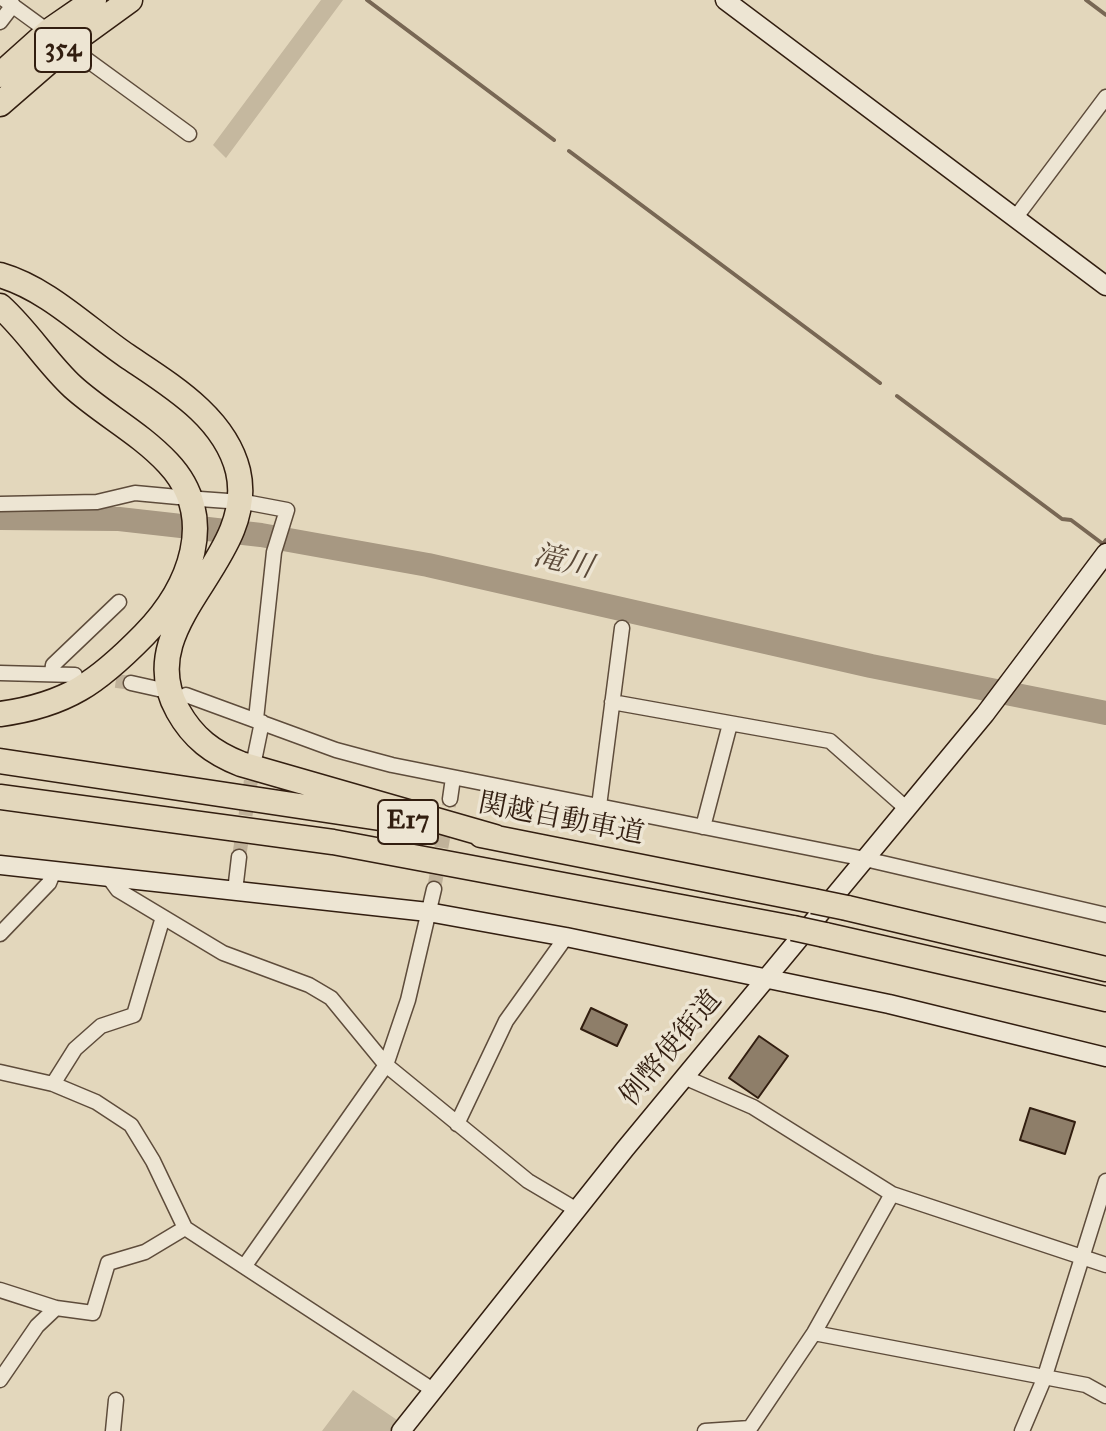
<!DOCTYPE html>
<meta charset="utf-8">
<style>
body{margin:0}
canvas{display:block;background:#e3d7bc}
</style>
<canvas width="1106" height="1431"></canvas>
<script>
const c = document.querySelector('canvas').getContext('2d');
c.lineJoin = 'round';
function paint(path, color) { c.fillStyle = color; c.fill(path, 'evenodd'); }
function strokePath(path, color, width, dash) { c.strokeStyle = color; c.lineWidth = width; c.lineCap = dash ? 'butt' : 'round'; c.setLineDash(dash || []); c.stroke(path); }
function label(font, color, halo, rows, align = 'center') {
  c.font = font + ' "IM FELL Great Primer","Noto Serif JP",serif'; c.lineWidth = 7; c.setLineDash([]); c.textBaseline = 'middle'; c.strokeStyle = halo; c.fillStyle = color; for (const [text, x, y, turn = 0] of rows) {
    c.save(); c.translate(x, y); c.rotate((+turn || 0) * Math.PI / 180); c.textAlign = isNaN(turn) ? turn : align; if (halo) c.strokeText(text, 0, 0); c.fillText(text, 0, 0); c.restore();
  }
}
const green = new Path2D(`
 M321 0H343L226 158 213 145Z
 M353 1390 400 1422 393 1431H322Z`);
const stream = new Path2D(`
 M367 0 554 140
 M1086 0 1106 15
 M569 151 880 383
 M897 396 1062 519 1071 520 1103 544 1106 540`);
const river = new Path2D(`
 M0 518 119 519 261 535 428 565 871 666 1106 713`);
const building = new Path2D(`
 M591 1008 627 1025 617 1046 581 1029Z
 M759 1036 788 1056 758 1098 729 1078Z
 M1030 1108 1075 1122 1065 1154 1020 1140Z`);
const streetTunnel = new Path2D(`
 M95 678 131 683
 M239 857 254 761
 M434 889 450 799`);
const street = new Path2D(`
 M5 0 189 134
 M0 22 13 5
 M1016 217 1106 97
 M200 499 228 501
 M250 503 287 510 274 552 256 719
 M0 504 97 502 135 493 178 497
 M0 673 75 675
 M52 673 53 665 119 602
 M131 683 158 689
 M186 695 336 750 392 765 865 859 1106 915
 M612 702 830 741 907 809
 M255 756 262 722
 M450 799 453 778
 M599 806 622 628
 M703 827 730 724
 M107 875 118 890 223 953 309 985 331 998 386 1065 528 1181 577 1210
 M235 891 239 857
 M0 934 49 883 54 871
 M0 1072 53 1084 96 1102 131 1125 153 1161 185 1228 433 1390
 M684 1077 753 1107 892 1194 1106 1265
 M53 1084 75 1049 101 1026 134 1015 163 917
 M457 1124 506 1021 566 937
 M246 1264 386 1065 408 1000 434 889
 M0 1290 56 1308 93 1313 108 1263 145 1252 185 1228
 M814 1333 1086 1385 1106 1396
 M0 1380 37 1326 56 1308
 M113 1431 116 1400
 M705 1431 750 1428 814 1333 892 1194
 M1022 1431 1044 1379 1106 1181`);
const secondary = new Path2D(`
 M725 0 1106 286
 M0 865 428 912 566 937 889 1004 1106 1057
 M401 1431 625 1149 985 714 1106 553`);
const highway = new Path2D(`
 M0 75 49 31 94 0
 M0 104 68 45 130 0
 M0 275C48 289 86 328 127 356 170 385 225 417 238 471 259 561 128 622 178 711 193 738 213 753 241 764L495 837
 M0 306C28 331 46 362 73 387 103 414 140 433 168 463 219 517 190 588 144 635 98 682 67 705 0 714
 M0 761 393 820
 M0 797 333 842 793 928
 M481 835 813 901
 M847 908 1106 969
 M825 935 1106 999`);
const highwayBridge = new Path2D(`
 M813 901 847 908
 M793 928 825 935`);
const shields = [
 [63,50,56],
 [408,822,60]
];
const shieldNames = [
 ["354",63,50],
 ["E17",408,822]
];
const streetNames = [
 ["関越自動車道",561,820,11],
 ["例幣使街道",672,1049,-50]
];
const waterNames = [
 ["滝川",563,563,13]
];
paint(green, '#c5b89f');
strokePath(stream, '#786754', 4);
strokePath(river, '#a79882', 24);
paint(building, '#8e7e69');
strokePath(building, '#321e10', 2);
strokePath(streetTunnel, '#c0b29a', 14, [14, 7]);
strokePath(street, '#5e4c3b', 17);
strokePath(secondary, '#321e10', 21);
strokePath(highway, '#321e10', 27);
strokePath(street, '#ede5d3', 14);
strokePath(secondary, '#ede5d3', 18);
strokePath(highway, '#e3d7bc', 24);
strokePath(highwayBridge, '#321e10', 27, []);
strokePath(highwayBridge, '#e3d7bc', 24);
for (const [x, y, w] of shields) { const box = new Path2D(); box.roundRect(x - w / 2, y - 22, w, 44, 6); c.fillStyle = '#ede5d3'; c.fill(box); strokePath(box, '#321e10', 2); }
label('bold 26px', '#321e10', null, shieldNames);
label('28px', '#321e10', '#ede5d3', streetNames);
label('italic 30px', '#5b4938', '#ede5d3', waterNames);
</script>
